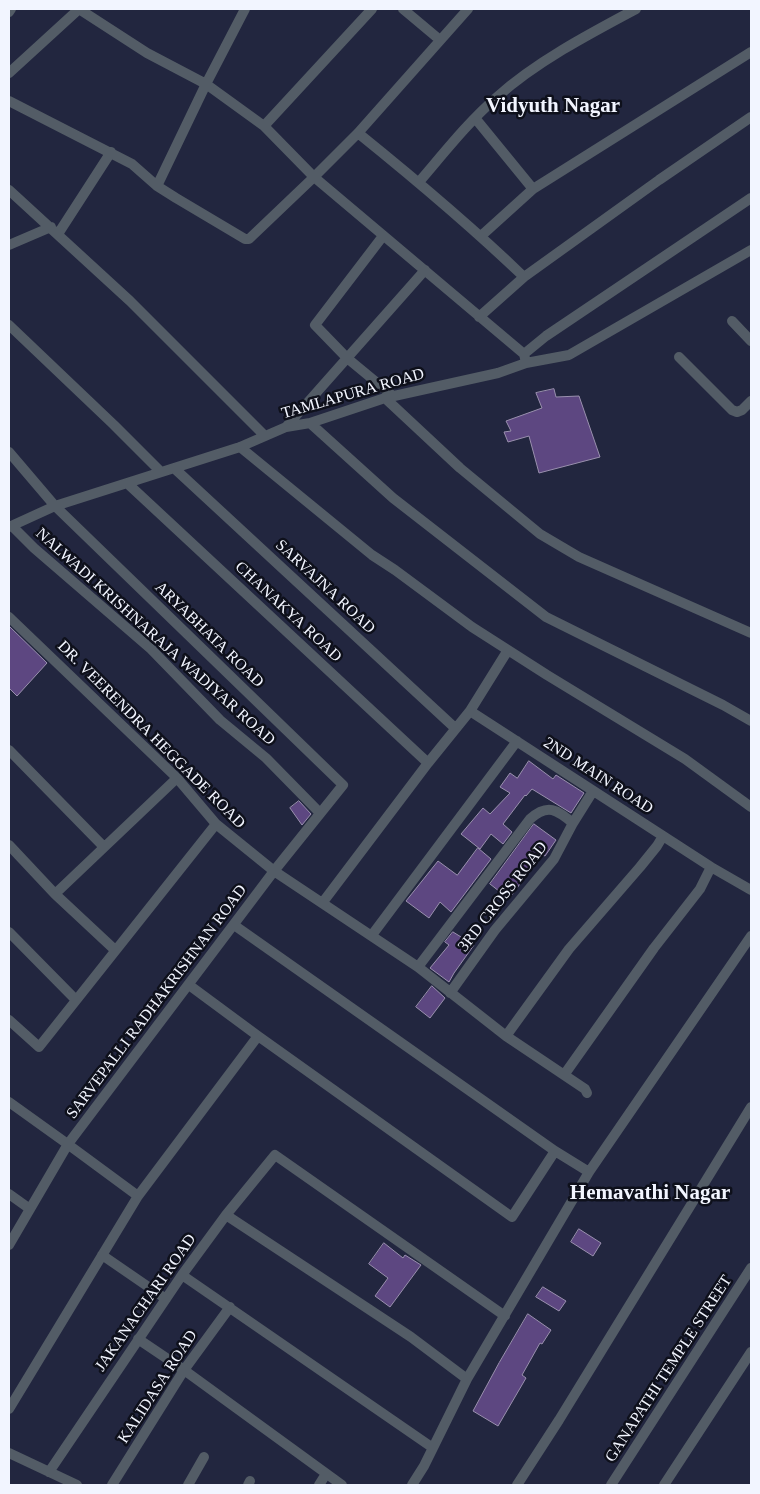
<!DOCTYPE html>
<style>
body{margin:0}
#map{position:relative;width:760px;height:1494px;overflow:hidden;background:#22263f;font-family:"Times New Roman",serif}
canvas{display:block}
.frame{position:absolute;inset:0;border:10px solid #f2f5ff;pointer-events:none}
</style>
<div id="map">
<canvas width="760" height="1494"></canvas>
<div class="frame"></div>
</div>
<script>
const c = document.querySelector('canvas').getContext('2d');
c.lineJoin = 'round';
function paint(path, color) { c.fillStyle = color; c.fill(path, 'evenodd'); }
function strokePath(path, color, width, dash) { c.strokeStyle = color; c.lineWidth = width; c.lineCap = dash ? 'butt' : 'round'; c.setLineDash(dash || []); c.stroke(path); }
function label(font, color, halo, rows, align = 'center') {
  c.font = font + ' "Times New Roman",serif'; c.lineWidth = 5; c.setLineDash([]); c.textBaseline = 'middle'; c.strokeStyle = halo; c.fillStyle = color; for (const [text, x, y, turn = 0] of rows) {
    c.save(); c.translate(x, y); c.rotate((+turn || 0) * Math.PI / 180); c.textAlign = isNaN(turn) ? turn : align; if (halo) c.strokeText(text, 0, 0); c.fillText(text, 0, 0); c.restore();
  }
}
const building = new Path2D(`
 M554 389 556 397 579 396 600 457 539 473 529 436 508 442 504 432 511 431 506 421 542 408 536 393Z
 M9 626 47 663 17 696 9 688Z
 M529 761 553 779 556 775 584 793 571 813 532 789 526 796 525 795 503 824 512 832 503 844 491 834 480 849 461 834 483 808 490 814 510 793 500 787 510 773 517 778Z
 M299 801 311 814 302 825 290 808Z
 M534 824 556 840 545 856 543 855 530 870 509 899 490 884Z
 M478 848 491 859 451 912 440 902 429 918 406 901 438 861 457 875Z
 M453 932 474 945 454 973 449 982 430 968 449 945 445 942Z
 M432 986 445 998 430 1018 416 1007Z
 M579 1229 601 1243 593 1256 571 1242Z
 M384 1243 403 1258 405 1255 421 1265 390 1307 375 1296 388 1278 369 1264Z
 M543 1287 566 1301 559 1311 536 1297Z
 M528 1314 551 1330 542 1344 540 1343 522 1375 526 1378 498 1426 473 1411 499 1363Z`);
const street = new Path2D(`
 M245 9 206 84 264 126 372 9
 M403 9 440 40
 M9 12 11 9
 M9 73 79 9 147 53 206 84 157 186
 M9 101 132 164 157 186 176 198 245 239H249L314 177 358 133 468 9
 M475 118 533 189
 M264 126 314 177 524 354 526 363
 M358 133C415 179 471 226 524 277L479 317
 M419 182C444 153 468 122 497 97 536 62 589 34 636 9
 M9 190 130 301 265 436
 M58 234 111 152
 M383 236 315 325 347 358 393 396
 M481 236 533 189 751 52
 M9 245 51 227
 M524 277 659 180 751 117
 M732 321 751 341
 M9 325 114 425 160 471
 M524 354 546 336 751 198
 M679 357 732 410 737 412 742 410 751 401
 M385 398 460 468 540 534 579 557 751 633
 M310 423 393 498 546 617 723 705 751 721
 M286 427 425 270
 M240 447 372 555 395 570 472 627 547 675 685 759 751 807
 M9 452 55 506 343 785 274 871 68 1144 9 1245
 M174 468 455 728
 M127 483 428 763
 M12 526 34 548 151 649 220 720 266 758 320 813
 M9 527 55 506 240 447 286 427 310 423 385 398 498 373 526 363 569 355 751 250
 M9 617 177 778 216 824 274 871 418 967 506 1036 585 1089 587 1093
 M470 711 711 867 751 890
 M9 750 104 847
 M9 845 55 894 115 950
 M55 894 177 778
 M323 902 428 763 470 711 508 650
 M234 925 555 1151 589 1172
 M9 932 76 1000
 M372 935 517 741
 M418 967 530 819C548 803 557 810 573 823
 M189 985 258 1036 512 1217 555 1151
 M450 993 495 930 554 859 573 823 593 791
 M9 1020 39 1047 216 824
 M506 1036 569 949 640 867 657 846 663 836
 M564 1075 654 948 700 889 711 867
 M9 1102 62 1140 138 1196
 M9 1194 30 1209
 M226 1215 411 1337 467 1379
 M102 1255 166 1299
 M182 1275 433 1448
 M138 1339 184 1370 342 1485
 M9 1409 138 1196 258 1036
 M9 1453 77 1485
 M49 1472 182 1275 226 1215 275 1155 505 1316
 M112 1485 184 1370 230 1307
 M188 1485 204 1457
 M248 1485 250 1481
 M319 1485 326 1474
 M412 1485 424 1466 467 1379 589 1172 751 936
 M517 1485 559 1420 751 1107
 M611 1485 751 1268
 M664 1485 751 1352`);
const streetNames = [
 ["TAMLAPURA ROAD",353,394,-16],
 ["SARVAJNA ROAD",325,587,43],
 ["CHANAKYA ROAD",288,612,43],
 ["ARYABHATA ROAD",209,635,44],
 ["NALWADI KRISHNARAJA WADIYAR ROAD",155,637,42],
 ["DR. VEERENDRA HEGGADE ROAD",151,735,45],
 ["2ND MAIN ROAD",598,776,33],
 ["3RD CROSS ROAD",503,897,-52],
 ["SARVEPALLI RADHAKRISHNAN ROAD",157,1002,-53],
 ["JAKANACHARI ROAD",146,1303,-55],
 ["GANAPATHI TEMPLE STREET",669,1369,-57],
 ["KALIDASA ROAD",158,1387,-57]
];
const districtNames = [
 ["Vidyuth Nagar",553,107],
 ["Hemavathi Nagar",650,1194]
];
paint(building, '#5d4781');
strokePath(building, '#9a90ae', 1);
strokePath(street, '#535c66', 10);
label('16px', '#f2f5ff', '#0e101b', streetNames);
label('bold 21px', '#f2f5ff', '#0e101b', districtNames);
</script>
